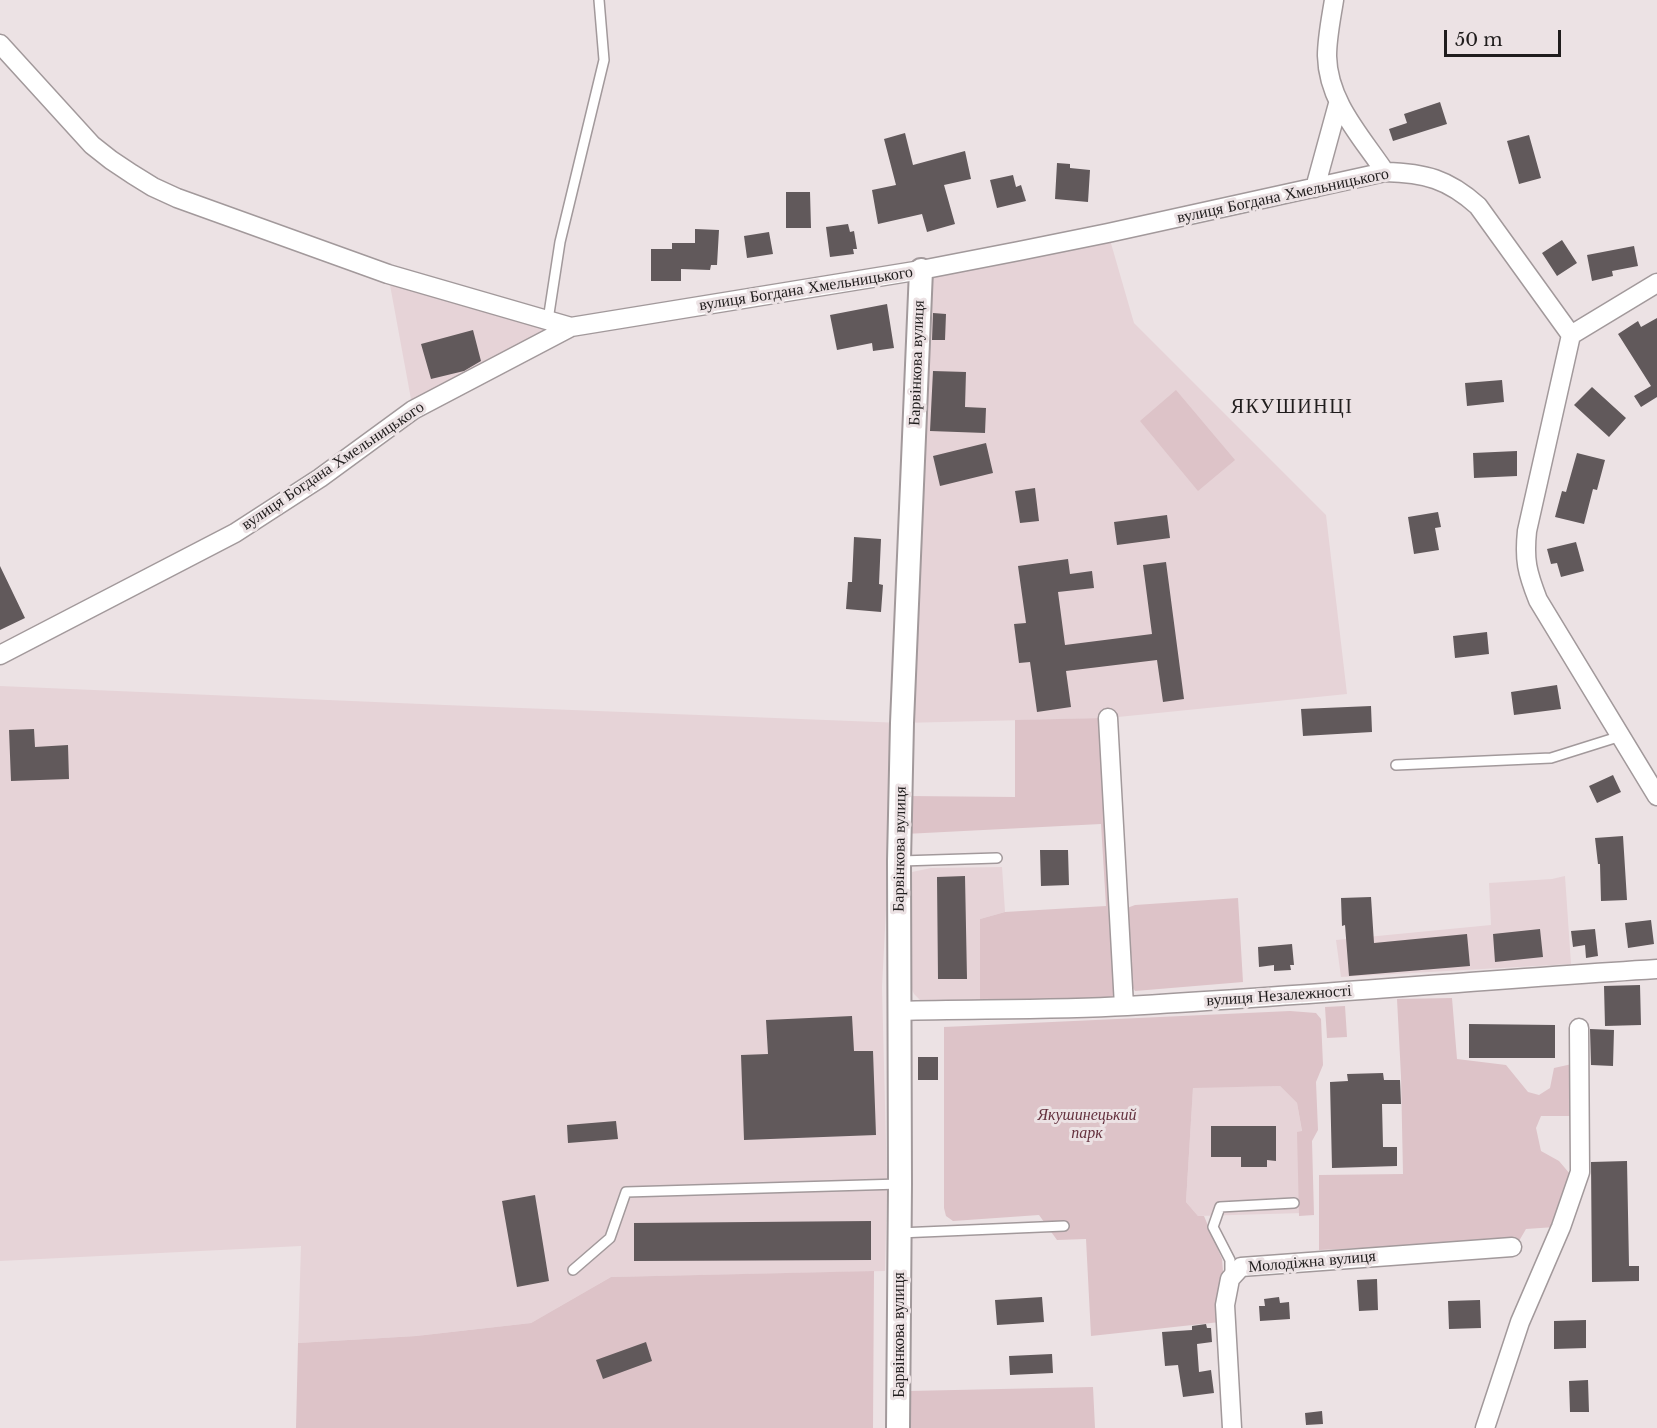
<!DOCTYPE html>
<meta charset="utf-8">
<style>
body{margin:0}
#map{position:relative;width:1657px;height:1428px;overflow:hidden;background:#ece2e4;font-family:"Libre Baskerville",serif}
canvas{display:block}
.scale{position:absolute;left:1444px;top:30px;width:117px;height:27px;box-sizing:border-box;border:3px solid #201d1d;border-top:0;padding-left:8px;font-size:18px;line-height:21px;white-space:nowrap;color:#201d1d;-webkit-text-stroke:4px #ece2e4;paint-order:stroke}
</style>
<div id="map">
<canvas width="1657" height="1428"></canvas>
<div class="scale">50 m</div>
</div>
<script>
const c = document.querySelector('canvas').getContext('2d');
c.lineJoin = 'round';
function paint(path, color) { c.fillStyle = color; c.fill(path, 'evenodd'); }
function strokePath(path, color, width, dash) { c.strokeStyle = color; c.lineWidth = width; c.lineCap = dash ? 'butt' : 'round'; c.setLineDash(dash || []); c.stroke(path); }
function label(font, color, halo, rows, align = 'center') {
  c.font = font + ' "Libre Baskerville",serif'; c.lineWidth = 6; c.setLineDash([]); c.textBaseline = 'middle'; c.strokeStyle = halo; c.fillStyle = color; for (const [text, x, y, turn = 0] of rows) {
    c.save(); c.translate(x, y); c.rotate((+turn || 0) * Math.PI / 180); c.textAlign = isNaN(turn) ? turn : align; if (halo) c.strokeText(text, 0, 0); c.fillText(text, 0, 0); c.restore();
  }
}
const built = new Path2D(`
 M1108 233 1134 323 1326 515 1347 694 1108 718 902 723 889 852 882 987 887 1183 885 1271 611 1277 531 1323 416 1336 298 1343 301 1246 0 1261V686L445 705 902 723 921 270Z
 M388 274 571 327 413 410Z
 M1002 867 1005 912 980 919V1001L922 1002 914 994 908 980 906 875 912 872 931 868Z
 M1565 876 1571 964 1341 977 1336 940 1491 925 1489 883 1552 879Z
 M1280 1086 1297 1103 1302 1132 1303 1213 1198 1216 1186 1202 1193 1087Z`);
const green = new Path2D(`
 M1176 390 1235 460 1198 491 1140 421Z
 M1102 718 1119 994 1112 998 980 1001V919L1005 912 1106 906 1101 824 905 834 908 796 1015 797V720Z
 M1238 898 1243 982 1135 991 1130 983 1127 908 1135 905Z
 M1452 998 1457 1059 1506 1065 1528 1092 1539 1095 1550 1088 1554 1068 1572 1064V1116H1541L1536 1128 1541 1151 1559 1161 1570 1174 1555 1227 1526 1229 1519 1241 1319 1250V1175L1403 1174 1401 1076 1397 999Z
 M1345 1006 1347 1037 1327 1038 1325 1007Z
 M1290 1011 1316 1013 1321 1019 1323 1065 1316 1082 1318 1130 1312 1141 1314 1215 1299 1216 1297 1132 1302 1131 1297 1103 1280 1086 1193 1088 1186 1202 1198 1216H1204L1222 1259 1223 1272 1219 1305 1220 1322 1091 1336 1086 1239 1057 1240 1039 1215 953 1221 946 1216 944 1208V1027Z
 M874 1271 873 1428H296L298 1343 416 1336 531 1323 611 1277Z
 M1093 1387 1095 1428H909V1391Z`);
const building = new Path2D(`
 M1440 102 1447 124 1393 141 1389 129 1407 123 1404 114Z
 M905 133 913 165 965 151 971 179 944 185 955 224 927 232 922 214 878 224 872 190 896 185 884 139Z
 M1529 135 1541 178 1519 184 1507 141Z
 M1057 163 1070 164V168L1090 170 1088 202 1055 199Z
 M1013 175 1016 187 1021 185 1026 201 997 208 990 180Z
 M786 192H810L811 228H786Z
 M848 224 850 232 854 231 857 249H853L854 254 830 257 826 227Z
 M695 229 719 230 717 265H711L710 270 681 269V281H651V249H672V243H695Z
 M769 232 773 254 747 258 744 236Z
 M1562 240 1577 263 1557 276 1542 253Z
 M1634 246 1638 266 1612 271 1613 276 1592 281 1587 255Z
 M887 304 894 348 873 351 872 343 837 350 830 315Z
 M933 313 946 314 945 340H932Z
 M1657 318V397L1641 407 1634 396 1651 386 1618 334 1638 321 1641 327Z
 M473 330 481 361 464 371 431 379 421 344Z
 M933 371 966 372 965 407 986 408 985 433 930 431Z
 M1502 380 1504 402 1467 406 1465 383Z
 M1592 387 1626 418 1609 437 1574 405Z
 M986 443 993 473 940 486 933 456Z
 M1517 451V476L1474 478 1473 453Z
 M1577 453 1605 460 1597 490 1593 489 1584 524 1555 517 1562 491 1566 492Z
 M1035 488 1039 521 1020 523 1015 491Z
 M1438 512 1441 527 1435 528 1439 550 1414 554 1408 517Z
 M1167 515 1170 538 1117 545 1114 522Z
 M854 537 881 539 879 584 883 585 881 612 846 609 848 582H852Z
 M1576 542 1584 571 1561 577 1557 563 1551 564 1547 549Z
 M1068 559 1070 574 1092 571 1094 588 1058 592 1065 645 1152 634 1143 565 1166 562 1184 699 1163 702 1157 660 1066 671 1071 707 1037 712 1030 662 1019 663 1014 624 1026 623 1018 566Z
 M0 566 25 618 0 630Z
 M1487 632 1489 654 1455 658 1453 636Z
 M1557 685 1561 709 1514 715 1511 692Z
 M1371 706 1372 732 1303 736 1301 709Z
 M34 729 35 747 68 745 69 779 11 781 9 730Z
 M1613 775 1621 792 1597 803 1589 786Z
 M1623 836 1627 900 1601 901 1600 864H1598L1595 838Z
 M1040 850H1068L1069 885 1041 886Z
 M965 876 967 979H938L937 877Z
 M1371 897 1374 943 1467 934 1470 966 1349 976 1345 925 1342 926 1341 898Z
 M1651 920 1654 944 1628 948 1625 923Z
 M1540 929 1543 957 1495 962 1493 934Z
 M1595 929 1598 956 1586 958 1585 945 1573 947 1571 931Z
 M1292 944 1294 965H1290L1291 970 1274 971V965L1259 967 1258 947Z
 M1640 985 1641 1025 1605 1026 1604 986Z
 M852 1016 854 1051H873L876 1135 744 1140 741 1055 768 1054 766 1020Z
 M1469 1024 1555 1025V1058H1469Z
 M1590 1029 1614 1030 1613 1066 1591 1065Z
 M918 1057H938V1080H918Z
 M1383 1073 1384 1080H1400L1401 1104H1382L1383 1147H1397V1166L1332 1168 1330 1082 1348 1081 1347 1074Z
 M616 1121 618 1139 568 1143 567 1125Z
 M1211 1126H1276V1161L1267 1160V1167H1241V1157H1211Z
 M1627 1161 1629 1266H1639V1281L1592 1282 1591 1162Z
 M535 1195 549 1281 517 1287 502 1201Z
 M871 1221V1260L634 1261V1223Z
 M1377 1279 1378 1310 1359 1311 1357 1280Z
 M1042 1297 1044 1322 997 1325 995 1300Z
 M1279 1297 1280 1303 1289 1302 1290 1319 1260 1321 1259 1306H1265L1264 1299Z
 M1480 1300 1481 1328 1449 1329 1448 1301Z
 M1586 1320V1348L1554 1349V1321Z
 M1206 1324 1207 1328H1211L1212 1342 1197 1344 1199 1372 1211 1370 1214 1393 1183 1397 1178 1365 1165 1366 1162 1332 1192 1330V1326Z
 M646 1342 652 1361 603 1379 596 1360Z
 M1052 1354 1053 1373 1010 1375 1009 1356Z
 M1588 1380 1589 1412H1570L1569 1381Z
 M1322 1411 1323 1424 1306 1425 1305 1413Z`);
const service = new Path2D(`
 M548 320 560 242 604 60 599 0
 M1396 765 1551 758 1621 736
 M901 861 997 858
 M899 1233 1064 1226
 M573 1270 610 1238 626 1192 900 1184
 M1230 1277V1260L1213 1227 1220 1207 1294 1203`);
const minor = new Path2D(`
 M1334 0C1331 19 1327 38 1327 56 1328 102 1361 136 1385 172
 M0 44 92 145 111 160 132 174 153 187 177 198 388 274 571 327 921 270 1019 251 1108 233 1385 172C1425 173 1448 179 1478 206L1571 335 1527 531C1524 560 1527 572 1538 600L1657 796
 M1315 188 1338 104
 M1571 335 1657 283
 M0 655 235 533 320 478 413 410 571 327
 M1108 718 1124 1006
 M900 1011C976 1009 1052 1010 1127 1006 1304 996 1480 980 1657 969
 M1232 1428 1225 1305 1230 1279 1241 1267 1512 1247
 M1485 1428 1520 1322 1561 1227 1580 1172 1579 1028`);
const tertiary = new Path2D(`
 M898 1428 900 1184 899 861 902 723 921 270`);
const streetNames = [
 ["вулиця Богдана Хмельницького",1283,196,-12],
 ["вулиця Богдана Хмельницького",806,289,-9],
 ["Барвінкова вулиця",917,363,-88],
 ["вулиця Богдана Хмельницького",333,466,-34],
 ["Барвінкова вулиця",900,849,-89],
 ["вулиця Незалежності",1279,996,-4],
 ["Молодіжна вулиця",1312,1262,-5],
 ["Барвінкова вулиця",899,1335,-90]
];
const parkNames = [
 ["Якушинецький",1087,1115],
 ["парк",1087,1133]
];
const quarterNames = [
 ["ЯКУШИНЦІ",1292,407]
];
paint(built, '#e6d3d7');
paint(green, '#ddc3c8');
paint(building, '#61595b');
strokePath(service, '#a2999b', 12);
strokePath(minor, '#a2999b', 21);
strokePath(tertiary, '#a2999b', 26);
strokePath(service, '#fff', 9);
strokePath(minor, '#fff', 18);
strokePath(tertiary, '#fff', 22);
label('16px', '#201d1d', '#ece2e4', streetNames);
label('italic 16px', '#64313e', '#ece2e4', parkNames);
c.letterSpacing = '1.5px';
label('20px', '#201d1d', '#ece2e4', quarterNames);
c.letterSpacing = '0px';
</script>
